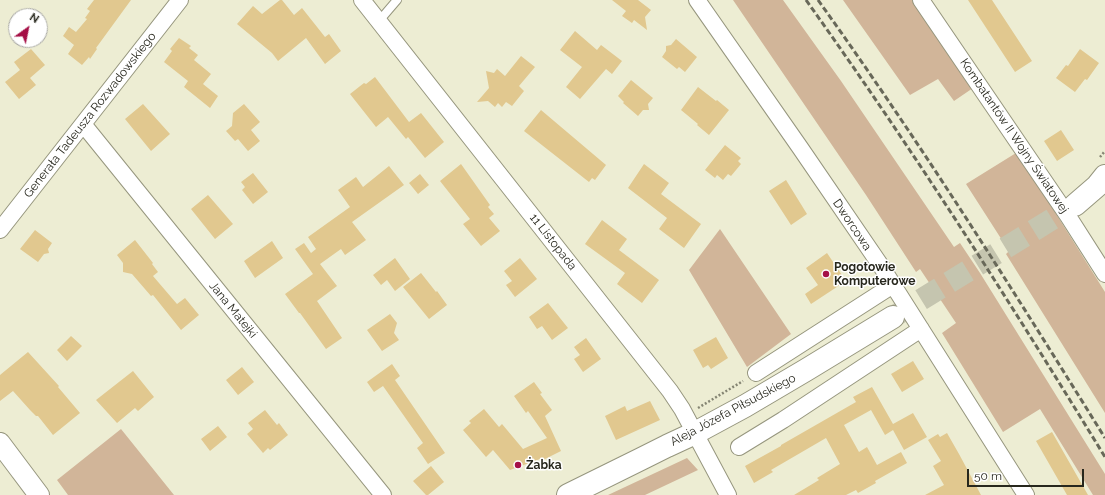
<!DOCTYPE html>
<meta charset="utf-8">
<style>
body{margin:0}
#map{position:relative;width:1105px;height:495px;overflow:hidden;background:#ededd3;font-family:Raleway,sans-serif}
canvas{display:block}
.north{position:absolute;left:8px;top:8px;width:40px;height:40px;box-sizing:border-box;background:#fff;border:1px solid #a9a9a5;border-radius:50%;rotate:33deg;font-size:11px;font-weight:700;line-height:16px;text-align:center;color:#27271d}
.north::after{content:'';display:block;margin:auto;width:14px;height:18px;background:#a50f46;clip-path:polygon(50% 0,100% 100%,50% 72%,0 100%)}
.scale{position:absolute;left:967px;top:469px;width:117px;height:18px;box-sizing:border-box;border:2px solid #27271d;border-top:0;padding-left:5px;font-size:12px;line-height:14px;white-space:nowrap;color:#27271d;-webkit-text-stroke:3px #fff;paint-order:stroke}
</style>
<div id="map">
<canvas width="1105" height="495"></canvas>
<div class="north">N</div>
<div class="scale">50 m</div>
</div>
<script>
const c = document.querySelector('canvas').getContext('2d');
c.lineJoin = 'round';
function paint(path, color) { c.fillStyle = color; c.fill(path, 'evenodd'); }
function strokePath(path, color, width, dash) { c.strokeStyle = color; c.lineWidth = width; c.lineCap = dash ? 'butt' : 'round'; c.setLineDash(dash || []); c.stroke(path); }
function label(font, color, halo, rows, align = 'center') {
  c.font = font + ' Raleway,sans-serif'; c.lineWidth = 3; c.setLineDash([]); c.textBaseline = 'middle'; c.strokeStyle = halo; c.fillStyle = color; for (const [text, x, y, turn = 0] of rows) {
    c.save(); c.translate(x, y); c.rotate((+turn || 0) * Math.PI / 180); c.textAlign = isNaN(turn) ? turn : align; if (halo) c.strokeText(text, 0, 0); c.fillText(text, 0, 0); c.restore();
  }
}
const green = new Path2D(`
 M733 0H783L841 81 954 247 960 243 980 273 1105 474V495H1093L1040 409 1003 432 942 333 956 323 920 269 916 272 866 195Z
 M843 0H912L973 88 954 101 938 79 910 95Z
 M1016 153 1031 174 1105 292V413L1006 254 1009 251 966 184Z
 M720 229 791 334 747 367 689 270Z
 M121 429 174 495H68L57 480Z
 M687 458 698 470 645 495H608Z`);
const building = new Path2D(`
 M94 0H131L96 48 97 49 90 59 89 57 82 65 68 54 74 45 63 36 69 27 76 32 87 19 85 18 90 11 87 9Z
 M280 0H282L294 15 302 8 325 37 329 34 341 51 325 64 306 38 278 61 272 53 237 24 253 6 262 14Z
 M612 0H638L651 10 645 17 647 30 634 20 632 23 622 16 626 11Z
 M968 0H992L1032 61 1015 72Z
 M575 31 597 50 601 45 622 61 612 74 606 69 580 99 566 87 582 67 560 50Z
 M179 38 191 46 189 48 198 55 194 60 211 74 203 84 218 96 210 108 184 87 188 81 164 62 172 51 170 49Z
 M676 39 697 57 685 72 679 67 677 69 662 57 666 51V46L671 45Z
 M31 49 45 65 30 78 36 85 19 99 5 82 20 70 14 62Z
 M1080 49 1099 63 1087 80 1085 79 1075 92 1056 78 1066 65 1068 66Z
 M521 56 535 67 519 86 524 91 512 106 506 102 502 107 498 103 495 107 488 101 477 102 489 88 486 71 494 73 497 69 505 76Z
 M375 77 409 122 421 113 444 142 425 158 408 137 406 139 388 117 376 127 350 94 364 83 366 84Z
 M631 80 653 98 648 104 649 110H643L638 116 623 103 624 102 618 96Z
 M698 87 716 101 717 100 729 110 709 135 697 125 698 124 681 110Z
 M143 104 170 134 151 151 125 119Z
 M244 104 260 122 251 130 260 141 248 151 238 139 235 141 226 131 232 126 233 113Z
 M541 110 606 165 595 180 592 178 589 182 524 131Z
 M1061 130 1074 150 1057 161 1044 141Z
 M725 145 741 158 738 161 741 164 731 176 728 174 723 180 717 175 715 178 705 170Z
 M461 164 490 205 488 207 494 214 489 218 500 231 481 246 463 224 470 219 440 181Z
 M644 164 669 183 661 194 701 224 684 248 659 229 667 218 628 188Z
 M389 166 404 185 352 222 366 240 345 255 341 249 320 264 337 286 317 301 342 338 326 349 300 313H299L285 294 313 274 295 249 304 243 311 253 316 249 308 237 350 207 338 190 356 177 363 187Z
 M253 173 268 192 253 204 242 190 245 187 241 182Z
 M420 174 429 185 418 194 409 183Z
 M786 180 807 214 791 225 769 191Z
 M208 195 233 224 215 239 191 209Z
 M602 220 627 239 619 250 659 280 642 303 617 284 625 273 585 244Z
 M35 230 52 243 48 249 49 253 44 254 38 262 20 249Z
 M135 240 153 263 152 264 158 272 153 276 177 304 185 298 199 315 181 330 153 295 151 296 132 274 123 272V263L117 255Z
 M272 241 283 258 255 278 244 261Z
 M827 253 846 281 811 304 805 294 818 285 806 268Z
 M395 258 410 279 395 291 387 280 381 285 373 275Z
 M520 258 537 279 515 297 506 285 512 281 504 271Z
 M421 273 436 292 437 291 447 305 429 319 403 287Z
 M548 303 568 328 552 340 542 326 537 329 529 317Z
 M390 314 397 323 394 333 399 340 382 351 367 330Z
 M71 336 82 346 67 361 57 350Z
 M716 337 728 358 711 369 708 365 703 368 693 350Z
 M586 338 601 359 583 372 574 359 580 355 574 347Z
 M28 352 59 386 58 387 80 413 53 435 38 416H36L30 410 13 391 0 401V375Z
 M913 361 924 379 902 392 891 374Z
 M392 364 400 376 395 380 445 453 428 464 417 448 423 443 383 386 374 392 367 382Z
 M242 367 254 382 238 395 226 380Z
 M133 371 154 397 138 411 135 408 117 423 96 400Z
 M534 382 542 393 540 394 552 410 545 416 561 451 541 461 540 459 510 470 493 450 486 457 463 430 471 423 469 421 484 409 499 427 502 424 523 449 547 438 528 411 526 413 514 396Z
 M872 387 893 424 913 413 927 437 904 450 893 430 885 435 871 410 844 425 859 452 867 447 877 465 901 452 907 463 875 481 876 483 858 493 856 490 846 495H794L819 480 817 478 840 464 826 438 771 470 773 472 754 483 745 466 781 446V445L856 402 853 397Z
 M650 401 660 420 616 440 605 416 625 406 627 411Z
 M265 410 277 425 279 423 288 435 270 450 268 448 263 453 247 434 253 429 248 423Z
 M218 426 227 437 210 451 201 439Z
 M1052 432 1088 495H1067L1036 441Z
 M947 433 959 454 981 495H925L944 485 933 466 941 461 928 440 938 434 940 437Z
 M431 466 444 482 428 495H426L413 481Z`);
const secondaryTunnel = new Path2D(`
 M893 317 1075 205`);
const path = new Path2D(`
 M1100 157 1105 151
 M698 408 743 381`);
const service = new Path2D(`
 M379 21 397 0`);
const minor = new Path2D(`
 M362 0 670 391 682 409 728 495
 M697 0 801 149 881 266 1026 495
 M921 0 1068 216 1105 274
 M83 124 383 495
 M0 230 180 0
 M756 373 893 285
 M739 447 783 420 921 329`);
const tertiary = new Path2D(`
 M0 443 39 495`);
const secondary = new Path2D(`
 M1075 205 1097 186 1105 176
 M568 495 641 459 667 446 695 433 745 406 806 370 893 317`);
const rail = new Path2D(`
 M806 0C912 148 1010 302 1105 457
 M818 0C920 142 1013 290 1105 438`);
const markers = [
 [826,274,4,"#a50f46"],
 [518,465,4,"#a50f46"]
];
const streetNames = [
 ["Generała Tadeusza Rozwadowskiego",90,115,-52],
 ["Kombatantów II Wojny Światowej",1014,136,56],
 ["Dworcowa",852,225,56],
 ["11 Listopada",553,242,52],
 ["Jana Matejki",233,310,51],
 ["Aleja Józefa Piłsudskiego",733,410,-28]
];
const poiNames = [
 ["Pogotowie",834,267],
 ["Komputerowe",834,281],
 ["Żabka",526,465]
];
paint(green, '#d1b599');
paint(building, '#e1c88f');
strokePath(secondaryTunnel, '#c5c5af', 22, [22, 11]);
strokePath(service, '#96967e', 10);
strokePath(minor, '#96967e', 18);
strokePath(tertiary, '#96967e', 22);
strokePath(secondary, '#96967e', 24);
strokePath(path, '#858573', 2.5, [2, 2]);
strokePath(service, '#fff', 8);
strokePath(minor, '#fff', 16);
strokePath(tertiary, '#fff', 20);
strokePath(secondary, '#fff', 22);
strokePath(rail, '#686859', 3, [6, 3]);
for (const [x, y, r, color] of markers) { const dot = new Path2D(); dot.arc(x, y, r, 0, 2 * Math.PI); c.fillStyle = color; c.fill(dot); strokePath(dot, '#fff', 1.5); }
label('12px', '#27271d', '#fff', streetNames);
label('bold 12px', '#27271d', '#fff', poiNames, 'left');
</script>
